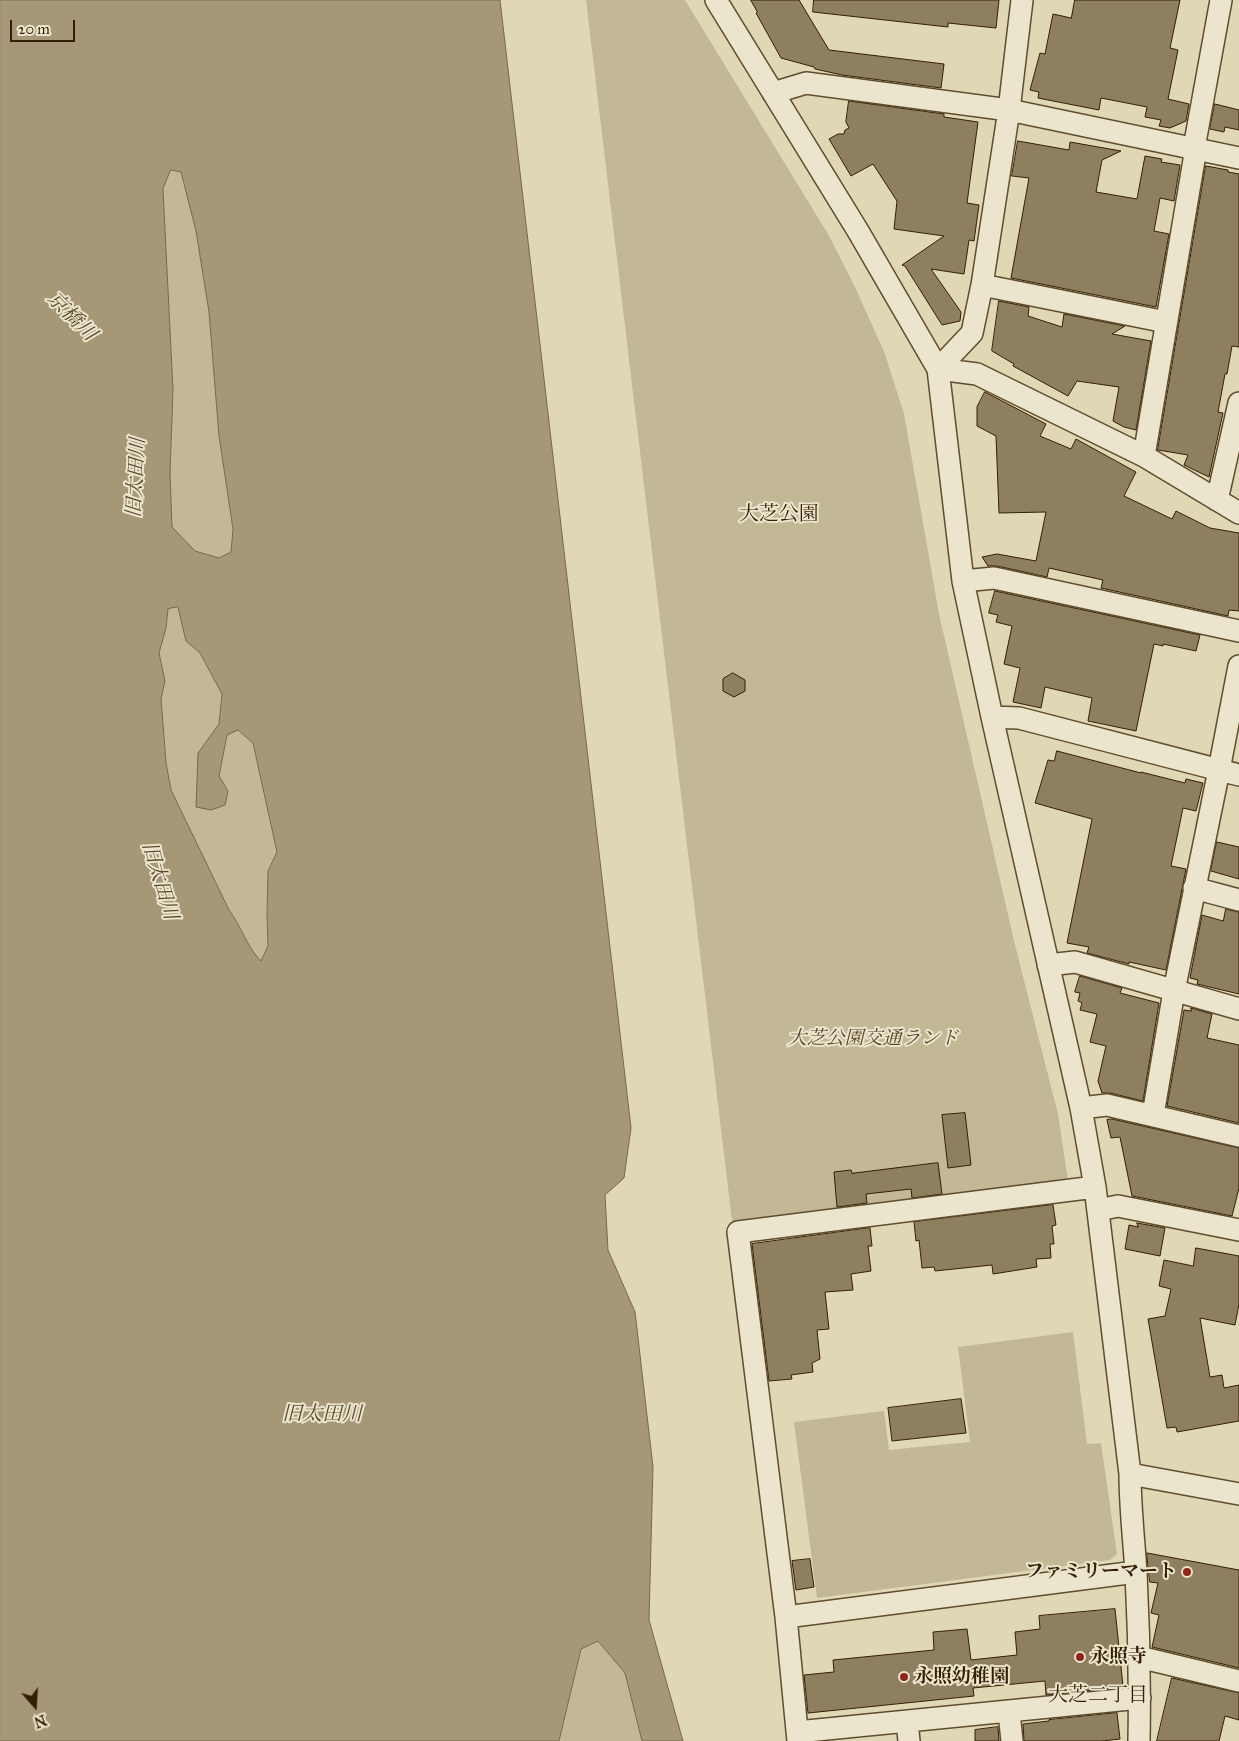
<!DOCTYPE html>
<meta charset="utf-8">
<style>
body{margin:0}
#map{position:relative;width:1239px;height:1741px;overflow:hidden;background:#e0d7b4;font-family:"IM FELL Great Primer",serif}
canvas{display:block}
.north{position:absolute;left:10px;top:1681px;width:50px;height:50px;-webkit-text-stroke:4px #ebe5ce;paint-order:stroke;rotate:161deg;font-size:14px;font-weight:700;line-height:20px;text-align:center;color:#341f02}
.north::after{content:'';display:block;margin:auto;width:18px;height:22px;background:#341f02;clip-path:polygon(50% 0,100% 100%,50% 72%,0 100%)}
.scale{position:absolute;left:10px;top:20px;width:65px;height:22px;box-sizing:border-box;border:2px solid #341f02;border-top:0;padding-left:6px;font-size:15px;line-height:18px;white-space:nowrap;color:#341f02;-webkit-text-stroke:4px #ebe5ce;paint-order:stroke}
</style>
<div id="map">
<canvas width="1239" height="1741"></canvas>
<div class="north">N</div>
<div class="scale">20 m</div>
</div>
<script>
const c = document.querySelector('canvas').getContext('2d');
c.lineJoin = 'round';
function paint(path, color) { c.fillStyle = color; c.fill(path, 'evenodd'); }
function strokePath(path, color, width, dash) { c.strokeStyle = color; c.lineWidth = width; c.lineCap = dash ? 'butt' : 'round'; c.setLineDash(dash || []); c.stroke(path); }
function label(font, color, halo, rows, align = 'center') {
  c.font = font + ' "IM FELL Great Primer","Noto Serif JP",serif'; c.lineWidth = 4; c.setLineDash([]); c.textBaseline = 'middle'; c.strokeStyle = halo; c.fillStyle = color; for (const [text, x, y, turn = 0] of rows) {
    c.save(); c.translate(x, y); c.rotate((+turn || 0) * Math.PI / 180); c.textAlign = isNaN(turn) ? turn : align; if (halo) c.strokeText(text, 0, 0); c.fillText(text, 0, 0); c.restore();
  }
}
const green = new Path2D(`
 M586 0H685L828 234 855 287 885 354 904 414 939 614 1015 945 1058 1114 1068 1180 732 1221Z
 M171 170 181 171 196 231 209 312 219 436 233 529 231 552 219 558 195 551 172 528 170 473 173 390 163 189Z
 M178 607 186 641 200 653 222 694 219 724 198 753 228 791 219 776 227 735 238 730 253 743 277 852 268 871 267 916 268 946 261 961 250 949 237 921 229 910 171 791 166 763 161 699 165 681 159 653 166 628 168 609Z
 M1073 1332 1087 1444 1101 1443 1117 1554 1110 1560 817 1598 794 1422 884 1411 889 1450 970 1442 958 1347Z
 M598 1641 625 1673 642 1741H559L581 1648Z`);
const water = new Path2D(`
 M0 0H500L631 1128 624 1178 605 1195 608 1250 635 1312 653 1467 649 1620 683 1741H642L625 1673 598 1641 581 1649 559 1741H0ZM171 170 181 172 196 231 209 312 219 436 233 529 231 552 219 558 195 551 172 527 170 473 173 390 163 189ZM178 607 186 641 200 653 222 694 219 724 198 753 196 807 211 810 225 805 228 791 219 776 227 735 238 730 253 743 277 852 268 871 267 916 268 946 261 961C246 946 242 927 229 910L171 790 166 763 161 699 165 681 159 653 166 628 168 609Z`);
const building = new Path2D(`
 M751 0H799L829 50 944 64 941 88 842 75 815 69 814 67 781 58 756 13 757 12Z
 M814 0H999L996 28 948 23V27L813 12Z
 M1075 0H1180L1170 48 1178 50 1168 99 1189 104 1186 121 1170 128 1159 126 1161 120 1145 117 1147 107 1101 98 1099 110 1038 98 1039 92 1030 90 1040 53 1045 54 1053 14 1071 18Z
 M849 101 944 114V117L978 122 967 203 979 205 974 241 969 240 964 274 931 269 961 312 960 321 942 325 905 266 902 265 944 236 894 229 897 201 873 164 851 176 829 139 838 134H844L845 130 849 128 846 122Z
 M1215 104 1239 110V130L1225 127 1224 132 1210 129Z
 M1018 141 1069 150 1070 142 1121 151 1102 160 1096 192 1137 199 1145 156 1162 159 1161 162 1180 165 1174 201 1160 198 1154 231 1169 234 1156 307 1011 278 1029 178 1012 176Z
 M1206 166 1228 170V172L1239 174V347L1232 346 1227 374H1225L1218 412 1223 413 1209 477 1184 465 1188 455 1158 450Z
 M999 301 1029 307 1028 316 1062 327 1064 314 1125 326 1112 334 1151 341 1136 430 1124 427 1113 421 1119 387 1077 381 1068 396 1013 366 1014 364 992 351Z
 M985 392 1046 424 1040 436 1071 449 1076 439 1136 472 1124 496 1172 519 1176 511 1210 528 1239 533V611L1229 610 1228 616 1101 588 1103 580 1049 568 1047 577 997 566H988L982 557 997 554 1036 561 1046 512 999 513 996 436 977 426V407Z
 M995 591 1200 635 1196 651 1163 644V646L1154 644 1136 731 1088 721 1092 698 1045 687 1041 708 1013 702 1020 668 1004 664 1012 626 996 622 998 615 989 613Z
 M733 673 745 680V691L734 697 723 691V679Z
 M1057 751 1141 773V772L1185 783 1186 779 1203 783 1196 811 1183 808 1171 866 1186 869 1166 970 1129 962V964L1087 953 1089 947 1067 943 1092 819 1035 803 1048 760 1054 761Z
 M1217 842 1239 847V879L1211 871Z
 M1226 909 1239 912V994L1197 984 1198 980 1190 978 1202 915 1223 921Z
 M1080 976 1122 988 1120 993 1159 1003 1143 1101 1110 1093H1102L1098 1081 1106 1046 1090 1042 1097 1014 1080 1010 1082 1003 1078 1001 1080 993 1075 992Z
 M1191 1008 1212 1014 1207 1038 1239 1045V1123L1167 1106 1184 1010 1191 1011Z
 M965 1113 971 1165 948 1168 942 1115Z
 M1112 1119 1239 1148V1188L1232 1216 1132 1196 1120 1137 1111 1138 1107 1120Z
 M938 1163 942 1194 912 1198 911 1189 866 1194 867 1203 837 1207 834 1172 851 1170 852 1173Z
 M1053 1205 1056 1225 1052 1226 1054 1244H1050L1051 1258 1036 1259 1037 1267 993 1274 992 1265 935 1271 934 1267 922 1268 919 1240 916 1241 914 1222Z
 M1137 1223 1165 1228 1160 1256 1125 1249 1129 1225 1138 1227Z
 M870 1228 872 1246H868L871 1271 851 1274 853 1290 825 1292 829 1329 817 1330 820 1359 812 1363 813 1372 791 1375 792 1379 769 1381 752 1244Z
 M1196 1248 1239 1256V1304L1235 1325 1200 1318 1210 1377 1222 1375 1224 1388 1239 1385V1421L1177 1432 1176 1427 1167 1428 1148 1319 1165 1316 1171 1289 1159 1286 1164 1260 1193 1266Z
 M961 1399 966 1433 892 1441 888 1408Z
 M1147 1553 1239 1570V1668L1152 1647 1159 1615 1151 1613 1158 1583 1150 1582Z
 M810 1559 814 1587 796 1590 792 1561Z
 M1115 1609 1123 1686 1113 1687 1114 1688 1046 1695 1045 1681 973 1688 974 1696 808 1713 804 1675 834 1672 833 1660 934 1650 933 1632 967 1629 971 1660 1017 1655 1015 1632 1040 1629 1039 1616Z
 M1172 1678 1239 1693V1720L1225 1716 1219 1741H1157Z
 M1117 1713 1120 1739 1102 1741H1024L1023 1724 1049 1721V1720Z
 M998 1727 999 1741H975V1730Z`);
const minor = new Path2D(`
 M716 0 858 231 938 369 963 581 992 717 1081 1108 1095 1187 1130 1474C1130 1507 1134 1540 1136 1573 1139 1629 1140 1685 1139 1741
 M773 93 806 83 1009 110 1239 158
 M982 285 1166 322
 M938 369 972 333 982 285 1009 110 1022 0
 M938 369 977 374 1144 456 1239 513
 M1144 456 1194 160V148L1221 0
 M1217 500 1239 403
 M963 581 994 578 1239 631
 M992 717 1019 718 1239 775
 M1194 888 1239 900
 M1048 965 1075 962 1239 1009
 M1081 1108 1107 1105 1239 1136
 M1153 1115 1174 991 1219 770 1239 666
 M1099 1210 1118 1206 1239 1230
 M1130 1474 1239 1494
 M786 1617 1136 1572
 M1139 1657 1239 1681
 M1009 1712 1012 1741
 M907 1721 909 1741
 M797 1732 1140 1698
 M798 1741 786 1617 738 1232 1095 1187`);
const markers = [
 [1187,1572,5,"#8f2418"],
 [1080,1657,5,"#8f2418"],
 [904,1677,5,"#8f2418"]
];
const parkNames = [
 ["大芝公園交通ランド",873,1039]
];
const poiNames = [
 ["ファミリーマート",1177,1572,"right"],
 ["永照寺",1090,1657],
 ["永照幼稚園",914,1677]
];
const waterNames = [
 ["京橋川",71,317,45],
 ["旧太田川",137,478,-87],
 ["旧太田川",159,881,73],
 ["旧太田川",322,1415]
];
const neighbourhoodNames = [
 ["大芝公園",779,515],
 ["大芝二丁目",1098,1696]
];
paint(green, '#c3b896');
paint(water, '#a69877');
strokePath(water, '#786848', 1);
paint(building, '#8d7f5f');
strokePath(building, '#341f02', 1);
strokePath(minor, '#5f4d2e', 24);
strokePath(minor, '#ebe5ce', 21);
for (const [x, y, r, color] of markers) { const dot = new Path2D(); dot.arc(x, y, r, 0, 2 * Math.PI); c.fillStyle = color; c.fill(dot); strokePath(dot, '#ebe5ce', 2); }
label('italic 19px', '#584527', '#ebe5ce', parkNames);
label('bold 19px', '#341f02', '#ebe5ce', poiNames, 'left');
label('italic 20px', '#5c492b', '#ebe5ce', waterNames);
label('20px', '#341f02', '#ebe5ce', neighbourhoodNames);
</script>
